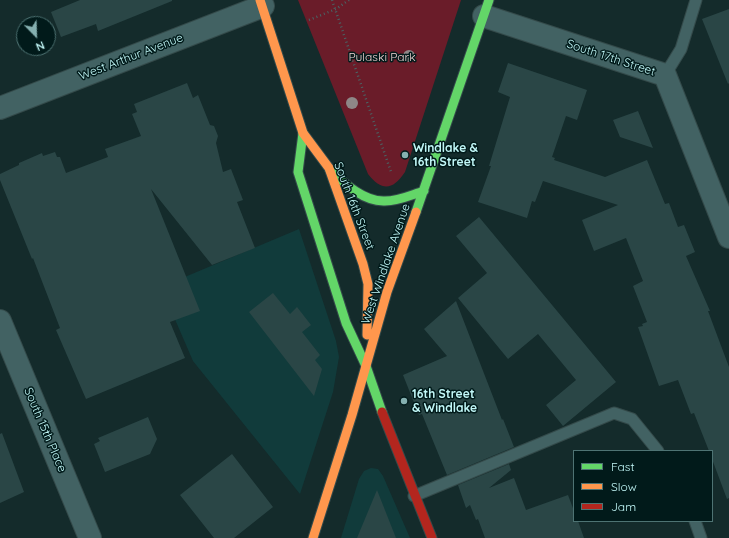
<!DOCTYPE html>
<style>
body{margin:0}
#map{position:relative;width:729px;height:538px;overflow:hidden;background:#142b2b;font-family:Quicksand,sans-serif}
canvas{display:block}
.legend{position:absolute;left:573px;top:450px;width:140px;height:72px;box-sizing:border-box;background:#011a1a;border:1px solid #4e7373;margin:0;padding:5px 7px;list-style:none;font-size:12px;color:#c2f8f8}
.legend li{display:flex;align-items:center;gap:8px;height:20px}
.legend b{width:20px;border:1px solid #4e7373}
.north{position:absolute;left:16px;top:16px;width:40px;height:40px;box-sizing:border-box;background:#011a1a;border:1px solid #4e7373;border-radius:50%;rotate:157deg;font-size:11px;font-weight:700;line-height:16px;text-align:center;color:#c2f8f8}
.north::after{content:'';display:block;margin:auto;width:14px;height:18px;background:#85b0b0;clip-path:polygon(50% 0,100% 100%,50% 72%,0 100%)}
</style>
<div id="map">
<canvas width="729" height="538"></canvas>
<ul class="legend">
<li><b style="height:5px;background:#63d668"></b>Fast</li>
<li><b style="height:5px;background:#ff974d"></b>Slow</li>
<li><b style="height:5px;background:#b3261e"></b>Jam</li>
</ul>
<div class="north">N</div>
</div>
<script>
const c = document.querySelector('canvas').getContext('2d');
c.lineJoin = 'round';
function paint(path, color) { c.fillStyle = color; c.fill(path, 'evenodd'); }
function strokePath(path, color, width, dash) { c.strokeStyle = color; c.lineWidth = width; c.lineCap = dash ? 'butt' : 'round'; c.setLineDash(dash || []); c.stroke(path); }
function label(font, color, halo, rows, align = 'center') {
  c.font = font + ' Quicksand,sans-serif'; c.lineWidth = 3; c.setLineDash([]); c.textBaseline = 'middle'; c.strokeStyle = halo; c.fillStyle = color; for (const [text, x, y, turn = 0] of rows) {
    c.save(); c.translate(x, y); c.rotate((+turn || 0) * Math.PI / 180); c.textAlign = isNaN(turn) ? turn : align; if (halo) c.strokeText(text, 0, 0); c.fillText(text, 0, 0); c.restore();
  }
}
const built = new Path2D(`
 M299 229 336 341 339 357 333 392 300 494 193 361 161 287Z
 M371 468 378 469 383 476 410 538H341L359 479 364 471Z`);
const green = new Path2D(`
 M298 0H461L405 172C393 190 382 192 368 174Z`);
const building = new Path2D(`
 M80 0H172V1L98 31 96 24 61 37 51 12Z
 M729 9V83L728 84 702 19Z
 M508 63 587 90 577 120 566 116 552 157 555 158 554 160 605 177 647 160 665 204 669 203 678 227 684 225 695 252 686 256 710 311H708L729 367V498L727 499 712 459V451H709L694 413 691 414 678 380 659 386 638 327 643 326 642 324 647 322 633 286 643 281 626 238 594 251 582 220 618 205 543 181 535 202 532 201 527 218 478 202 491 166H489L510 97 498 92Z
 M187 83 193 98 198 95 210 125 214 126 218 136 216 143 223 172 231 169 243 200 237 202 255 248 212 265 151 189 200 311 170 322 185 358 86 399 56 330 60 328 33 258 32 259 0 180V174L19 165V163L42 153 43 156 55 152 57 157H60L66 173 108 157 105 149 141 136 132 114 137 112 134 104Z
 M638 111 653 148 620 137 613 120Z
 M479 217 616 382 563 426 546 405 576 380 538 334 508 359 458 298 487 273 456 236Z
 M273 293 290 314 297 307 311 325 302 332 320 355 315 360 322 369 314 396 249 312Z
 M456 301 502 420 503 419 514 447 447 475 422 414 419 415 403 375 447 356 424 329Z
 M148 417 157 439 150 454 105 472 94 444 100 441 98 438Z
 M2 433 24 492 0 503V434Z
 M232 454 273 507 234 538H214L180 495Z
 M509 464 511 470 489 488 514 478 526 510 568 495 574 511V521H578L584 538H485L478 519 476 520 470 505 466 508 458 485Z
 M377 490 396 538H357Z`);
const path = new Path2D(`
 M332 0 391 172
 M309 20 336 9 349 0`);
const lane = new Path2D(`
 M665 75 681 49 696 0
 M414 496 614 413 632 419 658 451
 M695 521 701 538`);
const street = new Path2D(`
 M484 16 665 75 729 237
 M0 108 263 6
 M0 321 90 538`);
const fast = new Path2D(`
 M303 133 298 172 346 323 366 366 382 412
 M330 170C345 184 364 202 385 201 399 201 411 195 424 191
 M416 212 489 0`);
const slow = new Path2D(`
 M260 0 303 133 329 168 363 264 368 284 367 335
 M313 538 352 415 387 292 416 212`);
const jam = new Path2D(`
 M382 412 432 538`);
const trees = [
 [409,56],
 [352,103]
];
const markers = [
 [405,155,4,"#85b0b0"],
 [404,401,4,"#85b0b0"]
];
const streetNames = [
 ["West Arthur Avenue",131,57,-21],
 ["South 17th Street",611,58,18],
 ["South 16th Street",354,206,69],
 ["West Windlake Avenue",386,264,-71],
 ["South 15th Place",45,430,67]
];
const parkNames = [
 ["Pulaski Park",382,57]
];
const poiNames = [
 ["Windlake &",413,148],
 ["16th Street",413,162],
 ["16th Street",412,394],
 ["& Windlake",412,408]
];
paint(built, '#113b3b');
paint(green, '#6a1c29');
paint(building, '#2a4646');
strokePath(lane, '#344a4a', 13);
strokePath(street, '#344a4a', 24);
strokePath(fast, '#344a4a', 11);
strokePath(slow, '#344a4a', 11);
strokePath(jam, '#344a4a', 11);
strokePath(path, '#4a6465', 2.5, [1, 3]);
strokePath(lane, '#426263', 11);
strokePath(street, '#426263', 22);
strokePath(fast, '#63d668', 9);
strokePath(slow, '#ff974d', 9);
strokePath(jam, '#b3261e', 9);
c.fillStyle = '#8e8787';
for (const [x, y] of trees) { c.beginPath(); c.arc(x, y, 6, 0, 2 * Math.PI); c.fill(); }
for (const [x, y, r, color] of markers) { const dot = new Path2D(); dot.arc(x, y, r, 0, 2 * Math.PI); c.fillStyle = color; c.fill(dot); strokePath(dot, '#011a1a', 1.5); }
label('12px', '#c2f8f8', '#011a1a', streetNames);
label('12px', '#f2d3d3', '#011a1a', parkNames);
label('bold 12px', '#c2f8f8', '#011a1a', poiNames, 'left');
</script>
